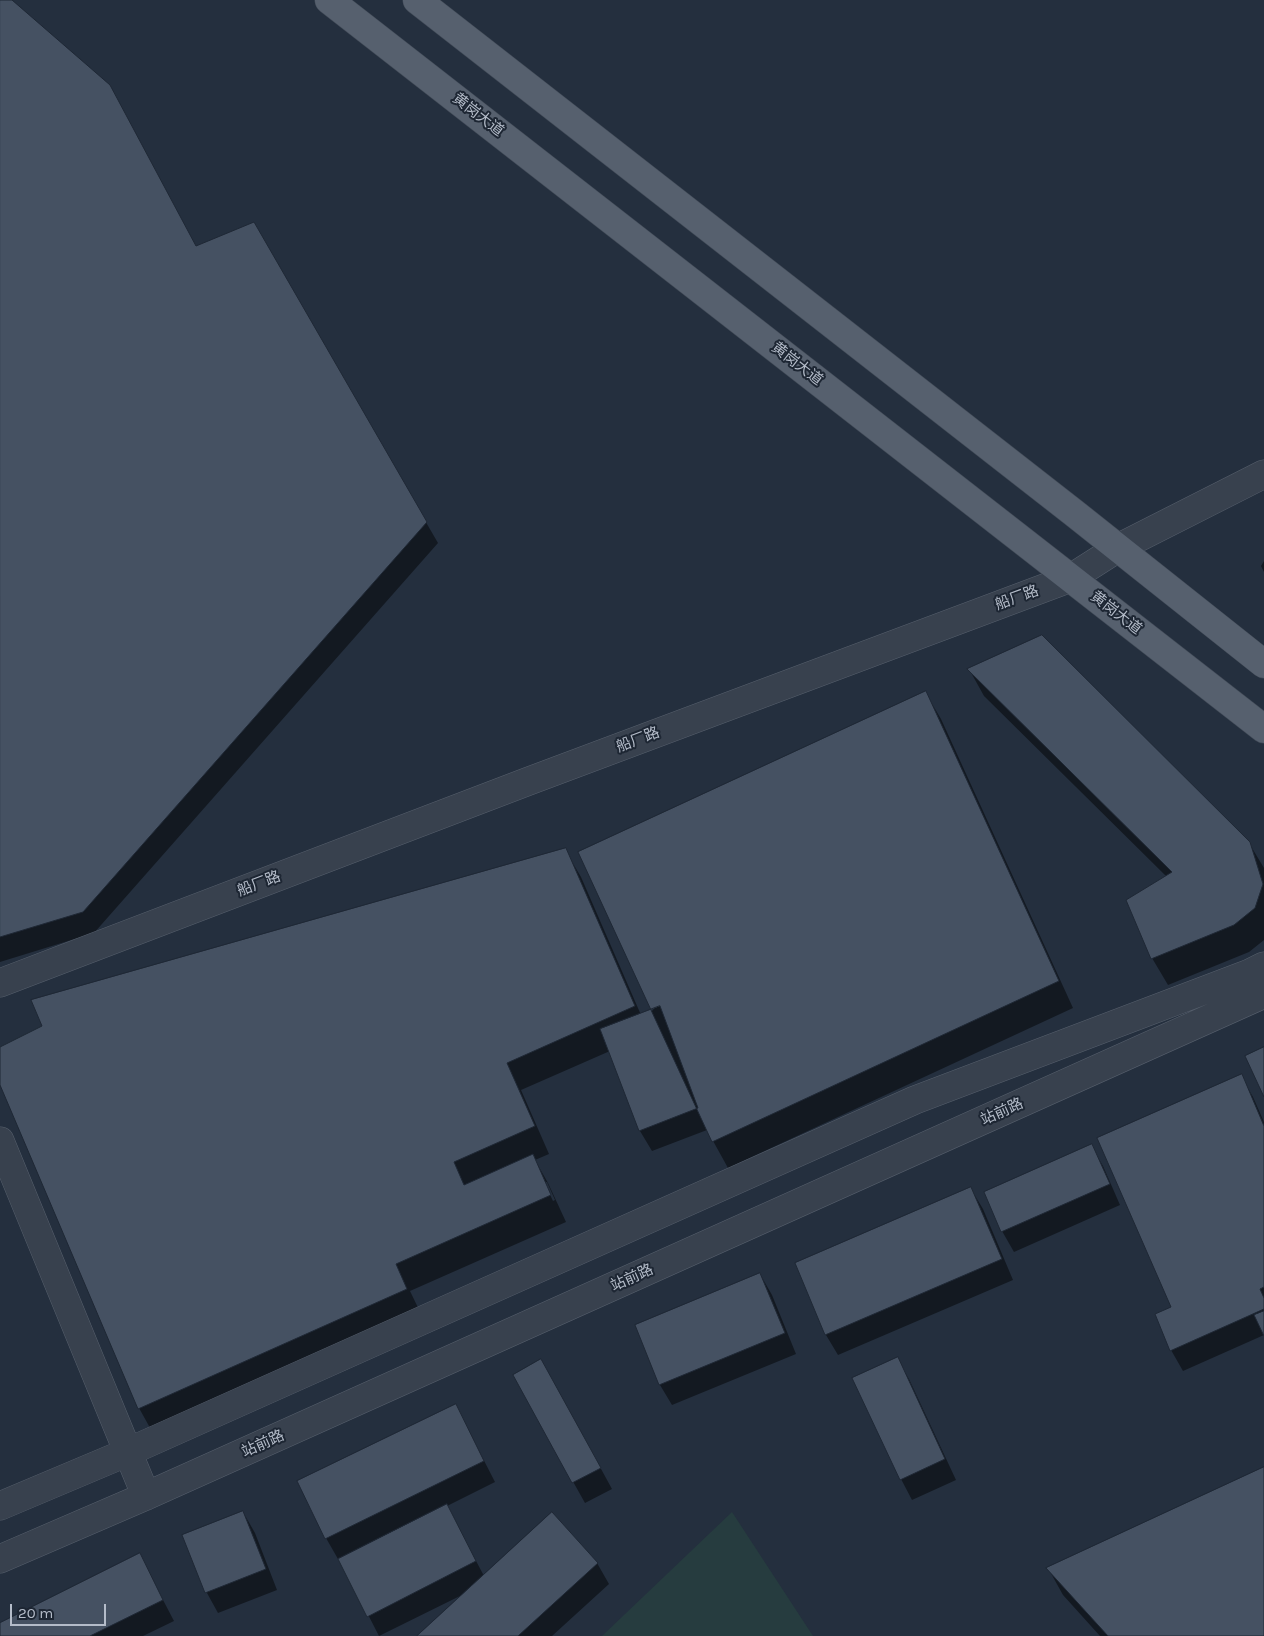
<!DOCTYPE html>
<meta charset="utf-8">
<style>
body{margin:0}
#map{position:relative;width:1264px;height:1636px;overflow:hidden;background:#242f3e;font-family:Karla,sans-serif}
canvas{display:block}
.scale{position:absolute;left:10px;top:1604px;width:96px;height:22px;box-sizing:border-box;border:2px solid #b4bcc9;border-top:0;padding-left:6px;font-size:15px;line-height:18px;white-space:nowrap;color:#b4bcc9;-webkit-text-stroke:4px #1d2633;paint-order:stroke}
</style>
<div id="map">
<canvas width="1264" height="1636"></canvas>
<div class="scale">20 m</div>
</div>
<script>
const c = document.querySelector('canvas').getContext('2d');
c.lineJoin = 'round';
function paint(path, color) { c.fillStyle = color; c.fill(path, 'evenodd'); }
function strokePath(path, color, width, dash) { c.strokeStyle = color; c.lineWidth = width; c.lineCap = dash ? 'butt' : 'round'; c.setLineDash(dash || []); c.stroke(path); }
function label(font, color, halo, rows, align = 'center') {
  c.font = font + ' Karla,"Noto Sans SC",sans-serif'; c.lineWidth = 4; c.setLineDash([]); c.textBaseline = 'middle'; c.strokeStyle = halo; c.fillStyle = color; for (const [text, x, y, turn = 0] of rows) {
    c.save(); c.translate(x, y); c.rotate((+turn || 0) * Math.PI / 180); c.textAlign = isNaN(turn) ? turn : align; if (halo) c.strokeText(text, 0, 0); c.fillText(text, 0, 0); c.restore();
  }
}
const green = new Path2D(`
 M732 1512 813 1636H602Z`);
const shadow = new Path2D(`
 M0 0H11L196 248 253 224 438 543 94 933 0 962Z
 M1264 561V572L1261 566Z
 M969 669 1249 843 1264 868V940L1249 952 1168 985 1152 958 1127 900 1167 877 984 696Z
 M925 692 941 719 1073 1008 728 1168 707 1130 652 1151 640 1131 610 1051 521 1090 549 1154 535 1160 548 1183 566 1222 410 1291 422 1316 154 1435 139 1408 0 1082V1049L565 850 581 877 641 1015 652 1011ZM544 1182H547L555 1200 553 1201Z
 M1241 1076 1253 1097 1264 1122V1335L1183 1371 1171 1350 1172 1307Z
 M1091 1146 1103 1166 1120 1205 1014 1252 1002 1231Z
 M971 1189 983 1209 1013 1280 838 1355 826 1335 796 1264Z
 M760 1274 772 1295 796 1354 672 1405 660 1385 636 1326Z
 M897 1359 909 1379 956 1480 912 1500 901 1479Z
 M514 1376 553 1381 612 1489 585 1503Z
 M456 1406 495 1482 447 1506 484 1576 597 1563 609 1584 552 1636H418L462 1595 379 1636 339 1558 338 1559 326 1538Z
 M1264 1468V1636H1100L1063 1595 1048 1568Z
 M243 1512 255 1533 277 1590 218 1613 207 1593 184 1536Z
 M139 1554 174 1621 143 1636H0V1624Z`);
const building = new Path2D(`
 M0 0H12L110 85 196 246 254 222 427 522 83 912 0 937Z
 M1042 635 1250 842 1263 884 1255 908 1234 925 1151 959 1126 900 1172 872 967 669Z
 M926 691 1059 981 712 1142 578 852Z
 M566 848 635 1006 507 1063 535 1126 454 1162 464 1185 533 1154 551 1195 396 1264 407 1289 138 1409 0 1085V1047L42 1026 31 1000Z
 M660 1006 698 1108 639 1131 600 1029Z
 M1264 1047V1097L1245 1056Z
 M1242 1074 1264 1126V1287L1260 1289 1264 1298V1309L1170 1351 1155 1314 1171 1307 1097 1138Z
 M1092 1144 1110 1184 1001 1232 984 1192Z
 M971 1187 1002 1259 825 1335 795 1263Z
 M760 1273 785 1333 659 1385 635 1325Z
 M1264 1311V1336L1254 1315Z
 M898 1357 945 1459 900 1480 852 1378Z
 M541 1359 601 1468 572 1483 513 1375Z
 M456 1404 484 1461 325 1539 297 1481Z
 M1264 1467V1636H1108L1046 1568Z
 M447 1504 476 1561 367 1617 338 1559Z
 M243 1511 266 1569 205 1593 182 1535Z
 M552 1512 598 1563 518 1636H417Z
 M140 1553 163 1600 90 1636H0V1623Z`);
const minor = new Path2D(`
 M0 983 529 781 1071 578 1118 548 1264 474
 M0 1141 146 1496
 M0 1506 128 1452 915 1100 1250 973 1264 966
 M0 1559 146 1496 1264 994`);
const major = new Path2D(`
 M329 0 1264 729
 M417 0 1074 513 1264 664`);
const streetNames = [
 ["黄岗大道",478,115,38],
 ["黄岗大道",797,364,38],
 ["船厂路",1017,598,-20],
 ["黄岗大道",1116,613,38],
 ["船厂路",638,740,-21],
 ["船厂路",259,884,-21],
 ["站前路",1002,1112,-24],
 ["站前路",632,1278,-24],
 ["站前路",263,1444,-24]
];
paint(green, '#263c3f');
paint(shadow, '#0007');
paint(building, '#455162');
strokePath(building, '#1f2835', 1);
strokePath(minor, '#565f6c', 29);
strokePath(major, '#414a57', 29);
strokePath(minor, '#38414e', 28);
strokePath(major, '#56606e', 28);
label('15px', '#b4bcc9', '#1d2633', streetNames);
</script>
